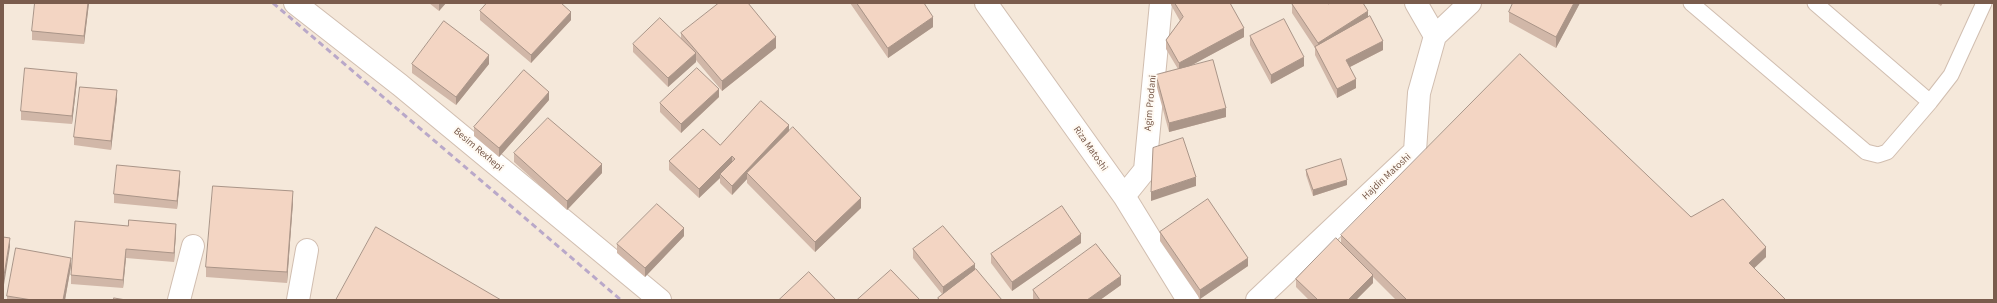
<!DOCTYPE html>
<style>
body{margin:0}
#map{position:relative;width:1997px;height:303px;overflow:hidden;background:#fdf6ec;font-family:"Source Sans 3",sans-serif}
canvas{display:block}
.frame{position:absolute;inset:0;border:4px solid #7a5c4d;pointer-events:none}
</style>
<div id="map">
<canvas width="1997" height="303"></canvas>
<div class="frame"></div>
</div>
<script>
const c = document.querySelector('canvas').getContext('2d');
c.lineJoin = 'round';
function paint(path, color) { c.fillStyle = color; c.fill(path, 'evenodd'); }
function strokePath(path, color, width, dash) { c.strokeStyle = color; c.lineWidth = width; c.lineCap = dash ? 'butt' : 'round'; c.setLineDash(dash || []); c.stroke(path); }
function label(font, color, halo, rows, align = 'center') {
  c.font = font + ' "Source Sans 3",sans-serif'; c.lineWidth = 4; c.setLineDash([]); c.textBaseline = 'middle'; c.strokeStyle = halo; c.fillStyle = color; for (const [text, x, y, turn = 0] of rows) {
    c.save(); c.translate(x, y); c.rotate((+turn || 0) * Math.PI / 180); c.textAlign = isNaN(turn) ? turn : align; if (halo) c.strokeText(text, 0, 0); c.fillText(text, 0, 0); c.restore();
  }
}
const residential = new Path2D(`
 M3 3H1994V300H3Z`);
const lane = new Path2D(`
 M1691 3 1866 152 1878 155 1887 152 1930 102
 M1815 3 1930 102 1951 75 1984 3`);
const street = new Path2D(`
 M295 3 400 85 660 300
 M986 3 1124 196 1188 300
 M1416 3 1435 36
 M1124 196 1145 170 1161 3
 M179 300 193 246
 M298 300 307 250
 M1257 300 1415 151 1419 93 1435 36 1470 3`);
const rail = new Path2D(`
 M273 3 621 300`);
const wall = new Path2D(`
 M89 3 84 44 32 40V31Z
 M429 3H446L439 11Z
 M850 3H924L933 27 888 58Z
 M1171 3H1230L1244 37 1190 66 1226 117 1169 132 1156 84V75L1178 69 1166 49V40L1180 21 1171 5Z
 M1580 3 1556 48 1509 22V12Z
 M1936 3H1943L1941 6Z
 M1292 4H1328L1368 17 1383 50 1350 67 1356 88 1337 98 1315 55V48L1292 13Z
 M480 11 571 20 531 63 480 20Z
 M681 33 776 48 722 91 696 60V62L668 87 633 52V44L681 39Z
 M1250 36 1304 66 1271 84 1250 45Z
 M412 64H489L456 105 412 73Z
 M77 81 72 124 21 120V111Z
 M719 97 681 133 660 112V103Z
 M117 99 111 150 74 145V137Z
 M549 100 499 157 474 136V127Z
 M789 131 861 208 815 252 747 183V179L732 195 720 183V178L699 198 669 170V161L720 145Z
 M514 153 602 173 567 210 514 162Z
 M1306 170 1347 185 1313 196 1306 175Z
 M180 180 177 209 114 203V194Z
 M293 202 287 283 206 277V267Z
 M1691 217 1766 257 1754 268 1786 300H1396L1373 277V283L1356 300H1309L1296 287V279L1341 242V235Z
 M128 226 176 232 174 262 126 258 123 288 71 284V275Z
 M1160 232 1248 266 1200 299 1160 241Z
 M684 236 645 277 617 253V244Z
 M1081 243 1012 291 991 263V254Z
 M913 249 975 270 1002 300H938V298L942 294 913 258Z
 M71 266 65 300H7V296Z
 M1121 285 1100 300H1033V290Z`);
const shadedWall = new Path2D(`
 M88 3H89L84 44V36Z
 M439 3H446L439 11Z
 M1574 3H1580L1556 48V37Z
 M1368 11V19L1318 52V43Z
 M571 12V20L531 63V55Z
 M933 17V27L888 58V48Z
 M1244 28V37L1179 72V63Z
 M776 37V48L722 91V81Z
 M1383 41V50L1346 69V60Z
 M696 53V62L668 87V78Z
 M489 55V64L456 105V97Z
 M1304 57V66L1271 84V75Z
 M77 73V81L72 124V116Z
 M1356 79V88L1337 98V89Z
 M719 89V97L681 133V124Z
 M117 90V99L111 150V141Z
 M549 92V100L499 157V148Z
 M1226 108V117L1169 132V123Z
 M789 125V134L747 173V179L732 195V186Z
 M732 156V165L720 174V178L699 198V189Z
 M602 164V173L567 210V201Z
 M180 171V180L177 209V201Z
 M1196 177V186L1151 201V192Z
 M1347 180V185L1313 196V190Z
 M293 191V202L287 283V272Z
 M861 198V208L815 252V242Z
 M176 224V232L174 262V253Z
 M684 228V236L645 277V268Z
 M1081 234V243L1012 291V282Z
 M10 238V247L3 291V282Z
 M1766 247V257L1749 273V263Z
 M126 249V258L123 288V280Z
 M71 258V266L65 300H63Z
 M1248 258V266L1200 299V290Z
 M975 264V273L943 295V287Z
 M1373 275V283L1356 300H1348Z
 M1121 276V285L1100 300H1087Z`);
const building = new Path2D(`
 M35 3H88L84 36 32 31Z
 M487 3H561L571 12 531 55 480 11Z
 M719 3H748L776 37 722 81 681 33Z
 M857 3H924L933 17 888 48Z
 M1175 3H1230L1244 28 1179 63 1166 40 1183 17Z
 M1293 3H1328V4L1330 3H1363L1368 11 1318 43 1292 4Z
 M1513 3H1574L1556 37 1509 12Z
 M1370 16 1383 41 1346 60 1356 79 1337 89 1315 47Z
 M660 18 696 53 668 78 633 44Z
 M1284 19 1304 57 1271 75 1250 36Z
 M444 21 489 55 456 97 412 64Z
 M1520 54 1691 217 1723 199 1766 247 1749 263 1786 300H1407L1341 235Z
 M1213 60 1226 108 1169 123 1156 75Z
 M25 68 77 73 72 116 21 111Z
 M697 68 719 89 681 124 660 103Z
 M524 70 549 92 499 148 474 127Z
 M80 87 117 90 111 141 74 137Z
 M761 101 789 125 732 186 720 174 735 159 732 156 699 189 669 161 703 129 720 145Z
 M548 118 602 164 567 201 514 153Z
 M793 127 861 198 815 242 747 173Z
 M1183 138 1196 177 1151 192 1153 148Z
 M1341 159 1347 180 1313 190 1306 170Z
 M117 165 180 171 177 201 114 194Z
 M213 186 293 191 287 272 206 267Z
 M1208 199 1248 258 1200 290 1160 232Z
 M657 204 684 228 645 268 617 244Z
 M1062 206 1081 234 1012 282 991 254Z
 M129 220 176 224 174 253 126 249 123 280 71 275 75 221 128 226Z
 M943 226 975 264 943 287 913 249Z
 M376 227 501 300H336Z
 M3 237 10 238 3 282Z
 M1336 238 1373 275 1348 300H1318L1296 279Z
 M1096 244 1121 276 1087 300H1040L1033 290Z
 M16 248 71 258 63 300H32L7 296Z
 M976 269 1002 300H939L938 298Z
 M891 270 920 300H857Z
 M809 272 836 300H779Z
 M114 298 126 300H114Z`);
const streetNames = [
 ["Agim Prodani",1151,103,-85],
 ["Riza Matoshi",1090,149,55],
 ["Besim Rexhepi",478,150,40],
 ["Hajdin Matoshi",1387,177,-43]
];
paint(residential, '#f5e8da');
strokePath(lane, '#d1beb0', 17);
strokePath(street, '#d1beb0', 24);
strokePath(lane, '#fff', 15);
strokePath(street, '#fff', 22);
strokePath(rail, '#b9a8c9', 3, [6, 4]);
paint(wall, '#d1b7a8');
paint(shadedWall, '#aa9588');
paint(building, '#f3d5c3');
strokePath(building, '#aa9588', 1);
label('10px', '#7a5c4d', '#fffaf3', streetNames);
</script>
